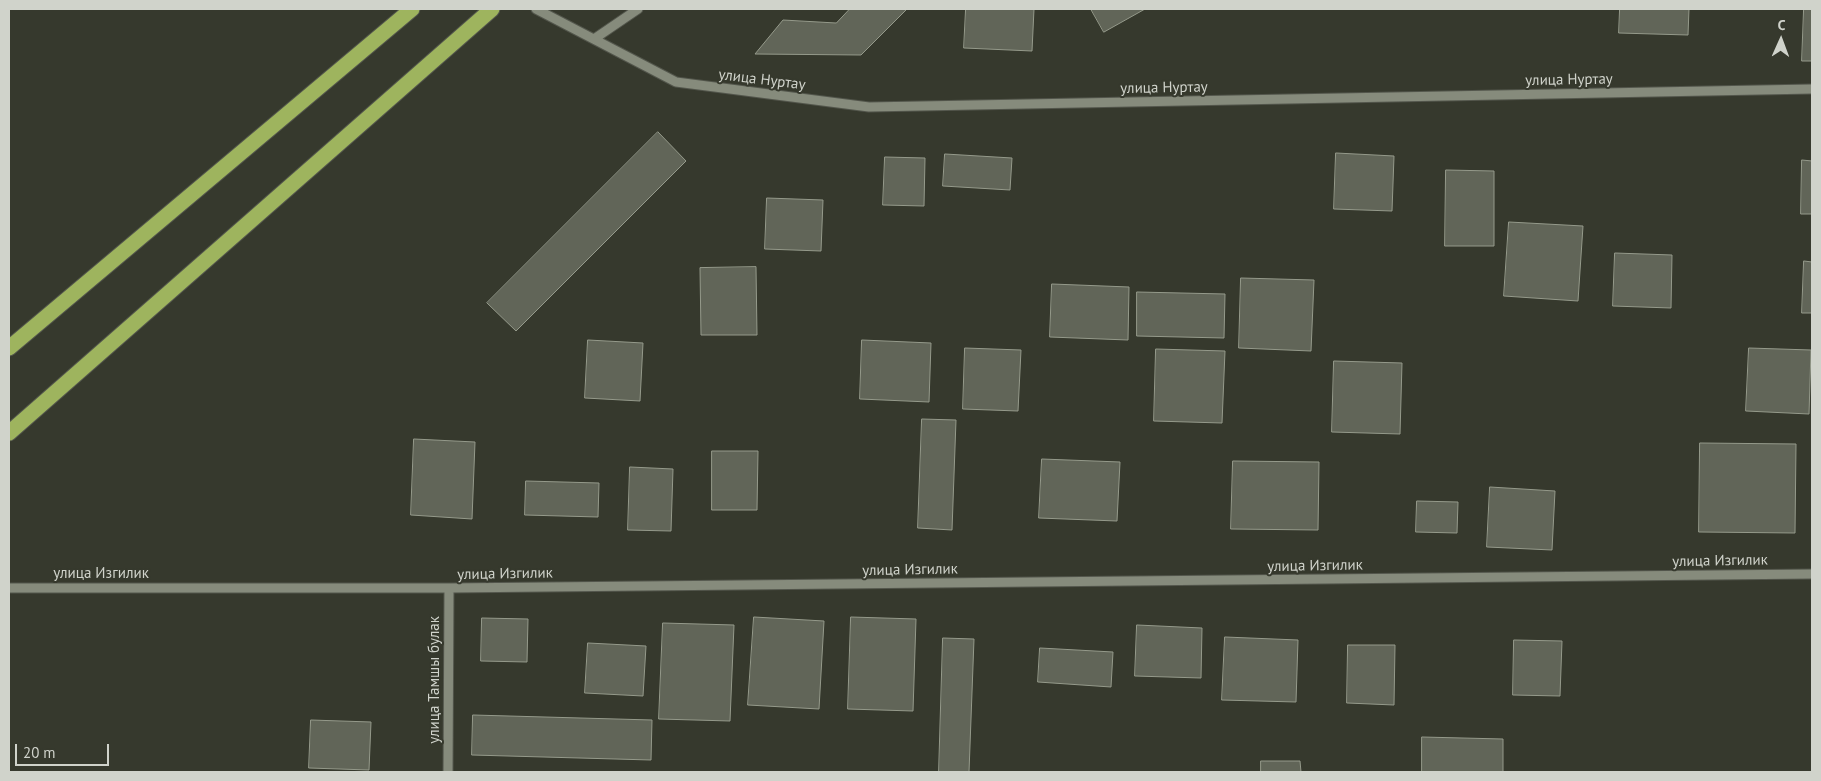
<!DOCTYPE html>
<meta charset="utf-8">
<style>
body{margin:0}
#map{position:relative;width:1821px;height:781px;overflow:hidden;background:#36392d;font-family:"PT Sans",sans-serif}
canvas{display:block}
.frame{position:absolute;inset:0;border:10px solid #d0d3cb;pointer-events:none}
.north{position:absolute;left:1756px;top:15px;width:50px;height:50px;-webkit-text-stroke:4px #36392d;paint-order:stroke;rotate:2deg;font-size:14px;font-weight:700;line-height:20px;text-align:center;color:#d0d3cb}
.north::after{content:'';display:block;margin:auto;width:18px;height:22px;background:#d0d3cb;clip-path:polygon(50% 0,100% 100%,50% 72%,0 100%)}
.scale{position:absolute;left:15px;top:744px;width:94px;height:22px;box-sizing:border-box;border:2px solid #d0d3cb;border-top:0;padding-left:6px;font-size:15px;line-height:18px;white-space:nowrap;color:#d0d3cb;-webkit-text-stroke:4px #36392d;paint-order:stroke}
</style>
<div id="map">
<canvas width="1821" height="781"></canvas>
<div class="frame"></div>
<div class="north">С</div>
<div class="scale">20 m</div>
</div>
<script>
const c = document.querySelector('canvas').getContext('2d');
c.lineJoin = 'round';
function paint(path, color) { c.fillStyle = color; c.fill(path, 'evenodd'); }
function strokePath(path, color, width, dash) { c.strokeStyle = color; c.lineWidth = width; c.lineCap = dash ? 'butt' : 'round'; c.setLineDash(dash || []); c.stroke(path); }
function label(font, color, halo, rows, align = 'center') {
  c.font = font + ' "PT Sans",sans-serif'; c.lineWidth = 4; c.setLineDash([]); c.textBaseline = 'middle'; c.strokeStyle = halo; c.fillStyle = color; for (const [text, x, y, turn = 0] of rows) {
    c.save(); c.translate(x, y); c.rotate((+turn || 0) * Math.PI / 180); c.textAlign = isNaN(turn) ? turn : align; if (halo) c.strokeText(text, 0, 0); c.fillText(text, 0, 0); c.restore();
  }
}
const building = new Path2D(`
 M850 9H907L861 55 755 54 783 20 836 23Z
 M966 9H1034L1032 51 964 48Z
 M1091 9H1145L1104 32Z
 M1620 9H1689L1688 35 1619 33Z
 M1804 9H1812V61H1802Z
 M658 132 686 161 516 331 487 303Z
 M1336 153 1394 156 1392 211 1334 209Z
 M945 154 1012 158 1010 190 943 186Z
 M885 157 925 158 924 206 883 205Z
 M1802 160 1812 161V214H1801Z
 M1446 170 1494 171V246H1445Z
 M767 198 823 200 821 251 765 249Z
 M1509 222 1583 226 1578 301 1504 296Z
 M1615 253 1672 255 1671 308 1613 306Z
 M1804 261 1812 262V313H1802Z
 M756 267 757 335H701L700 268Z
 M1241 278 1314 280 1311 351 1239 348Z
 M1052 284 1129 287 1128 340 1050 337Z
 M1137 292 1225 294 1224 338 1137 336Z
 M588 340 643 343 640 401 585 398Z
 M862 340 931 343 929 402 860 399Z
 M965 348 1021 350 1018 411 963 409Z
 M1749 348 1811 350 1809 414 1746 411Z
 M1156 349 1225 351 1222 423 1154 421Z
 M1334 361 1402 363 1400 434 1332 432Z
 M922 419 956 420 952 530 918 528Z
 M414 439 475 442 472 519 411 515Z
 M1700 443 1796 444 1795 533 1699 532Z
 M712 451H758L757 510H712Z
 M1042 459 1120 462 1117 521 1039 518Z
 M1233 461 1319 462 1318 530 1231 529Z
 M630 467 673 469 671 531 628 530Z
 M526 481 599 483 598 517 525 515Z
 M1490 487 1555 491 1552 550 1487 547Z
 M1417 501 1458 502 1457 533 1416 532Z
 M754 617 824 621 819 709 748 705Z
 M851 617 916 619 913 711 848 709Z
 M482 618 528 619 527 662 481 661Z
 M663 623 734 625 730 721 659 719Z
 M1137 625 1202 628 1201 678 1135 676Z
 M1225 637 1298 640 1296 702 1222 700Z
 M943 638 974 639 969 772H939Z
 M1514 640 1562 641 1560 696 1513 695Z
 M588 643 646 646 643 696 585 693Z
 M1348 645H1395L1394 705 1347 703Z
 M1040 648 1113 652 1111 687 1038 682Z
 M473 715 652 720 651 760 472 755Z
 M311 720 371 722 369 770 309 768Z
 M1422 737 1503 739V772H1422Z
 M1261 761H1300L1301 772H1261Z`);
const minor = new Path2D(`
 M536 9 676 82 869 107 1812 89
 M594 39 638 9
 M9 588H449L1812 574
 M448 772 449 588`);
const highway = new Path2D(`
 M9 348 412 9
 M9 433 492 9`);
const streetNames = [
 ["улица Нуртау",762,80,7],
 ["улица Нуртау",1569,80,-1],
 ["улица Нуртау",1164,88,-1],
 ["улица Изгилик",1720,561,-1],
 ["улица Изгилик",1315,566,-1],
 ["улица Изгилик",910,570,-1],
 ["улица Изгилик",101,574],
 ["улица Изгилик",505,574,-1],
 ["улица Тамшы булак",435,680,-90]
];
paint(building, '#616558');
strokePath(building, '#959a8b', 1);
strokePath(minor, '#53564c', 11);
strokePath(highway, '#53564c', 17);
strokePath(minor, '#868b7c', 9);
strokePath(highway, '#9eb45e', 15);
label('15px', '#d0d3cb', '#36392d', streetNames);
</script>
